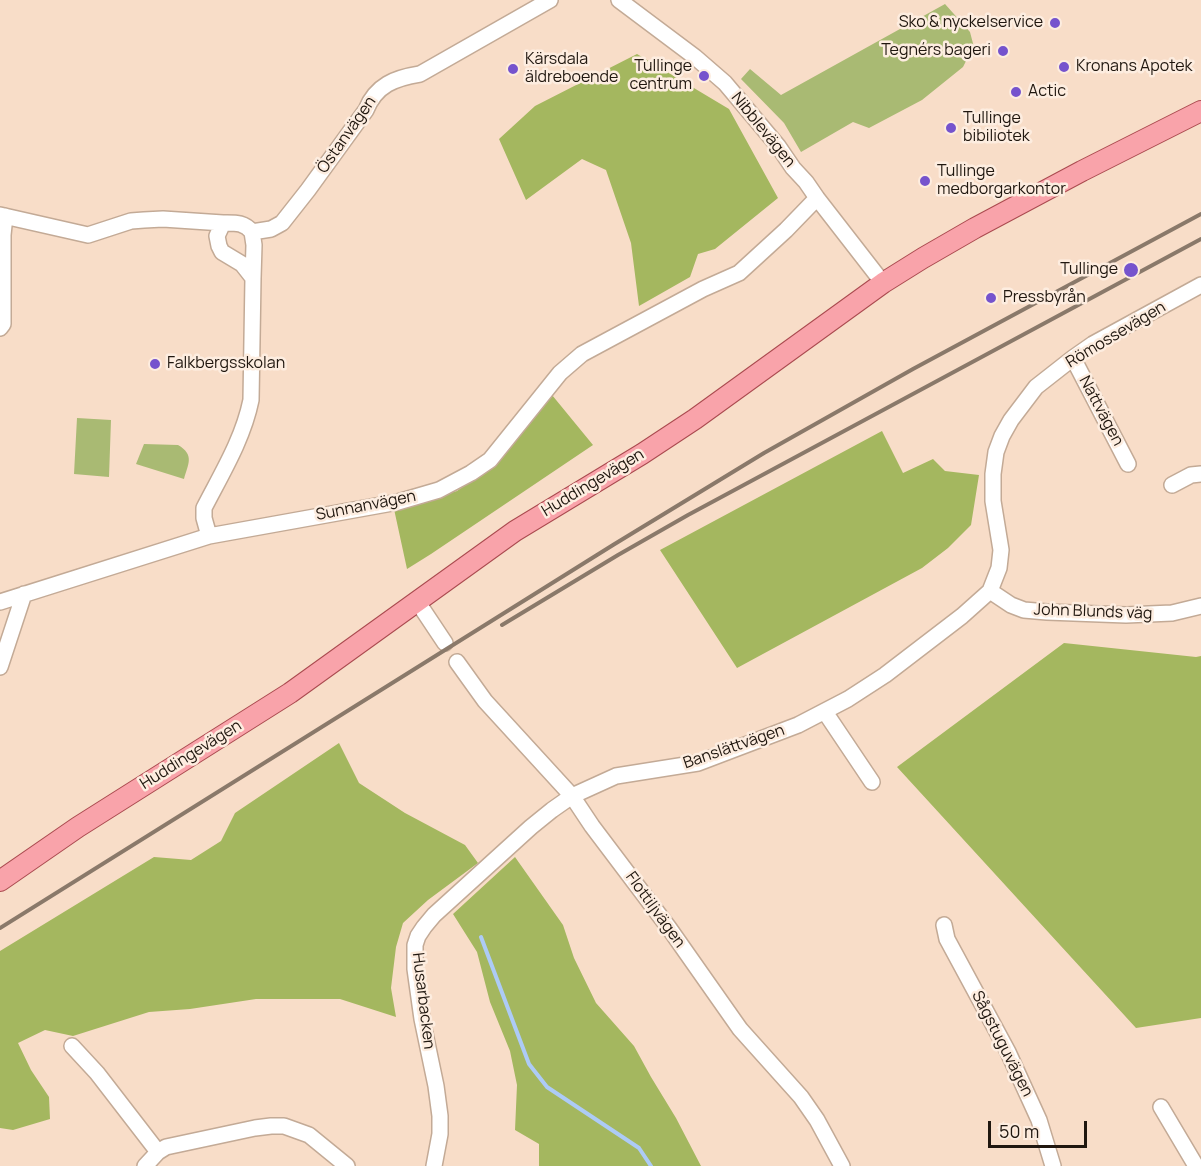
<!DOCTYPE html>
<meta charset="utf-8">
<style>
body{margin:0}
#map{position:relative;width:1201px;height:1166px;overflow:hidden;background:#f8ddc8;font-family:Manrope,sans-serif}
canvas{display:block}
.scale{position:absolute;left:988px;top:1121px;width:99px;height:27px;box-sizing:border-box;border:3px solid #20170f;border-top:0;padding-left:8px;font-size:18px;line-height:21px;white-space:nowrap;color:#20170f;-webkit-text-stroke:4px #fdede0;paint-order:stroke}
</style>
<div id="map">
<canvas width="1201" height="1166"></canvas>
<div class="scale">50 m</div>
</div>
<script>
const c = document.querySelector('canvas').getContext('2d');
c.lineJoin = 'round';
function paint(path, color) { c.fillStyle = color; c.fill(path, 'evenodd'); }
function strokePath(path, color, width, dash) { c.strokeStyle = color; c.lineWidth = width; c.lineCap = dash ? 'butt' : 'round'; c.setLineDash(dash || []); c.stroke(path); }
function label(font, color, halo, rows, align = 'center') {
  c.font = font + ' Manrope,sans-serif'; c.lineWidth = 5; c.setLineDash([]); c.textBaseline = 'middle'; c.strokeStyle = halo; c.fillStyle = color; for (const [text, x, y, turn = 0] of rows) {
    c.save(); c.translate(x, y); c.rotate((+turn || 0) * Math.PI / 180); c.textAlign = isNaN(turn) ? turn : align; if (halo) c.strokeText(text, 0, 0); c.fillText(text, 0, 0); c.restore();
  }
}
const green = new Path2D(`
 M945 4 970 32 976 55 966 61 963 67 922 100 869 128 853 122 801 152 784 123 741 79 750 69 781 95Z
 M77 418 111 420 109 477 74 474Z
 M144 444 178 445C195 455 188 464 184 479L136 464Z`);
const forest = new Path2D(`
 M637 54 729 109 778 198 715 249 698 254 690 277 639 306 631 243 606 170 582 159 526 200 499 139 535 106Z
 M552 395 593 445 431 554 407 569 394 509 457 491 497 461Z
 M882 431 903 473 933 459 945 471 979 475 971 525 948 548 922 568 737 668 660 550Z
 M1064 643 1196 657 1201 656V1018L1136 1028 897 767Z
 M339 743 359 783 405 813 465 845 478 863 428 900 403 923 396 947 391 988 396 1017 340 999H256L190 1009 149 1012 73 1036 45 1030 18 1043 31 1070 49 1097 50 1119 13 1130 0 1128V951L154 857 191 860 221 841 235 813Z
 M515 857 563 925 574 958 596 1003 634 1046 651 1077 676 1118 701 1166H539V1144L515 1130 517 1085 510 1051 490 1002 477 952 453 914Z`);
const stream = new Path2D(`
 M481 937 529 1064 547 1087 639 1148 651 1166`);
const minor = new Path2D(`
 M619 0 695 57 725 83 778 146 793 168 806 182 817 198 883 283
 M0 215 88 235 131 221 144 220 163 219 223 223
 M253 278 254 245 252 232 271 229 282 223 308 190 366 110C376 85 395 78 420 74L550 0
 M0 328 3 324V235L5 216
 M1073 358 1128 464
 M1172 485 1191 475 1201 474
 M209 536 204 518V508C222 473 243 439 251 400L253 278 242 264 222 252 219 246 217 236 223 223C235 223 244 222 252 232
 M990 591 1011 605 1024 610 1047 612 1126 615 1172 613 1201 606
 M417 601 445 643
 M0 602 209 536 398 502 439 490 471 473 490 460 560 373 582 354 703 289 739 273 786 230 817 198
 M457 662 485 701 572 796 592 826 669 928 740 1029 801 1097 817 1120 842 1166
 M0 667 24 594
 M825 712 872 782
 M944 925 947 939 1008 1052 1039 1120 1053 1166
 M72 1046 97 1073 158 1152
 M1161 1107 1196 1166
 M145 1166 158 1152 166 1147 255 1128 271 1126H284L309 1135 347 1166
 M434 1166 440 1134V1116L436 1086 422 1019 415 969V945L418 936 424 927 434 915 531 827 552 810 572 796 616 776 698 763 798 725 848 699 885 675 962 616 990 591 999 568 1001 550 993 501V474L996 452 1002 436 1011 420 1036 387 1073 358 1093 344 1201 285`);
const major = new Path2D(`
 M0 881 78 827 290 693 515 531 642 454 695 419 883 283 923 258 975 228 1082 171 1201 111`);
const rail = new Path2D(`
 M502 625 618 555 688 515 1201 239
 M0 928 613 545 764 453 913 369 1201 214`);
const markers = [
 [1055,23,6,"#7553cd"],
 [1003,51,6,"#7553cd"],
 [1064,67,6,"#7553cd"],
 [513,69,6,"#7553cd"],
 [704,76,6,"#7553cd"],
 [1016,92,6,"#7553cd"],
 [951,128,6,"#7553cd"],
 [925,181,6,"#7553cd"],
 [1131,270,8,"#7553cd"],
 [991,298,6,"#7553cd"],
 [155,364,6,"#7553cd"]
];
const poiNames = [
 ["Sko & nyckelservice",1043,23,"right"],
 ["Tegnérs bageri",991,51,"right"],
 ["Kärsdala",525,60],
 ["äldreboende",525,78],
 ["Tullinge",692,67,"right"],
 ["centrum",692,85,"right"],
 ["Kronans Apotek",1076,67],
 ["Actic",1028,92],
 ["Tullinge",963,119],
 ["bibiliotek",963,137],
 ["Tullinge",937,172],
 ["medborgarkontor",937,190],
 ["Tullinge",1118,270,"right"],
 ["Pressbyrån",1003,298],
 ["Falkbergsskolan",167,364]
];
const streetNames = [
 ["Nibblevägen",763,130,51],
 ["Östanvägen",347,135,-55],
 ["Römossevägen",1116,335,-31],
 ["Nattvägen",1101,411,62],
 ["Huddingevägen",593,483,-31],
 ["Sunnanvägen",366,506,-11],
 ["John Blunds väg",1093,612,2],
 ["Banslättvägen",734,747,-19],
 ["Huddingevägen",191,755,-32],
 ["Flottiljvägen",655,910,54],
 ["Husarbacken",423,1001,83],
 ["Sågstuguvägen",1002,1044,63]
];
paint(green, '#a9ba73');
paint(forest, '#a4b75f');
strokePath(stream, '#adcbf6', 4);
strokePath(minor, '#c3aa96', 18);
strokePath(major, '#aa4a4f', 22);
strokePath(minor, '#fff', 15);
strokePath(major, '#f9a3aa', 20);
strokePath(rail, '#8a796a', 4);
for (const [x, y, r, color] of markers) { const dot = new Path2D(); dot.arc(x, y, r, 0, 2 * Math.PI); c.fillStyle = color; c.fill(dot); strokePath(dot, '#fdede0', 2); }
label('16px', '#20170f', '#fdede0', poiNames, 'left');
label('16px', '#20170f', '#fdede0', streetNames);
</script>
